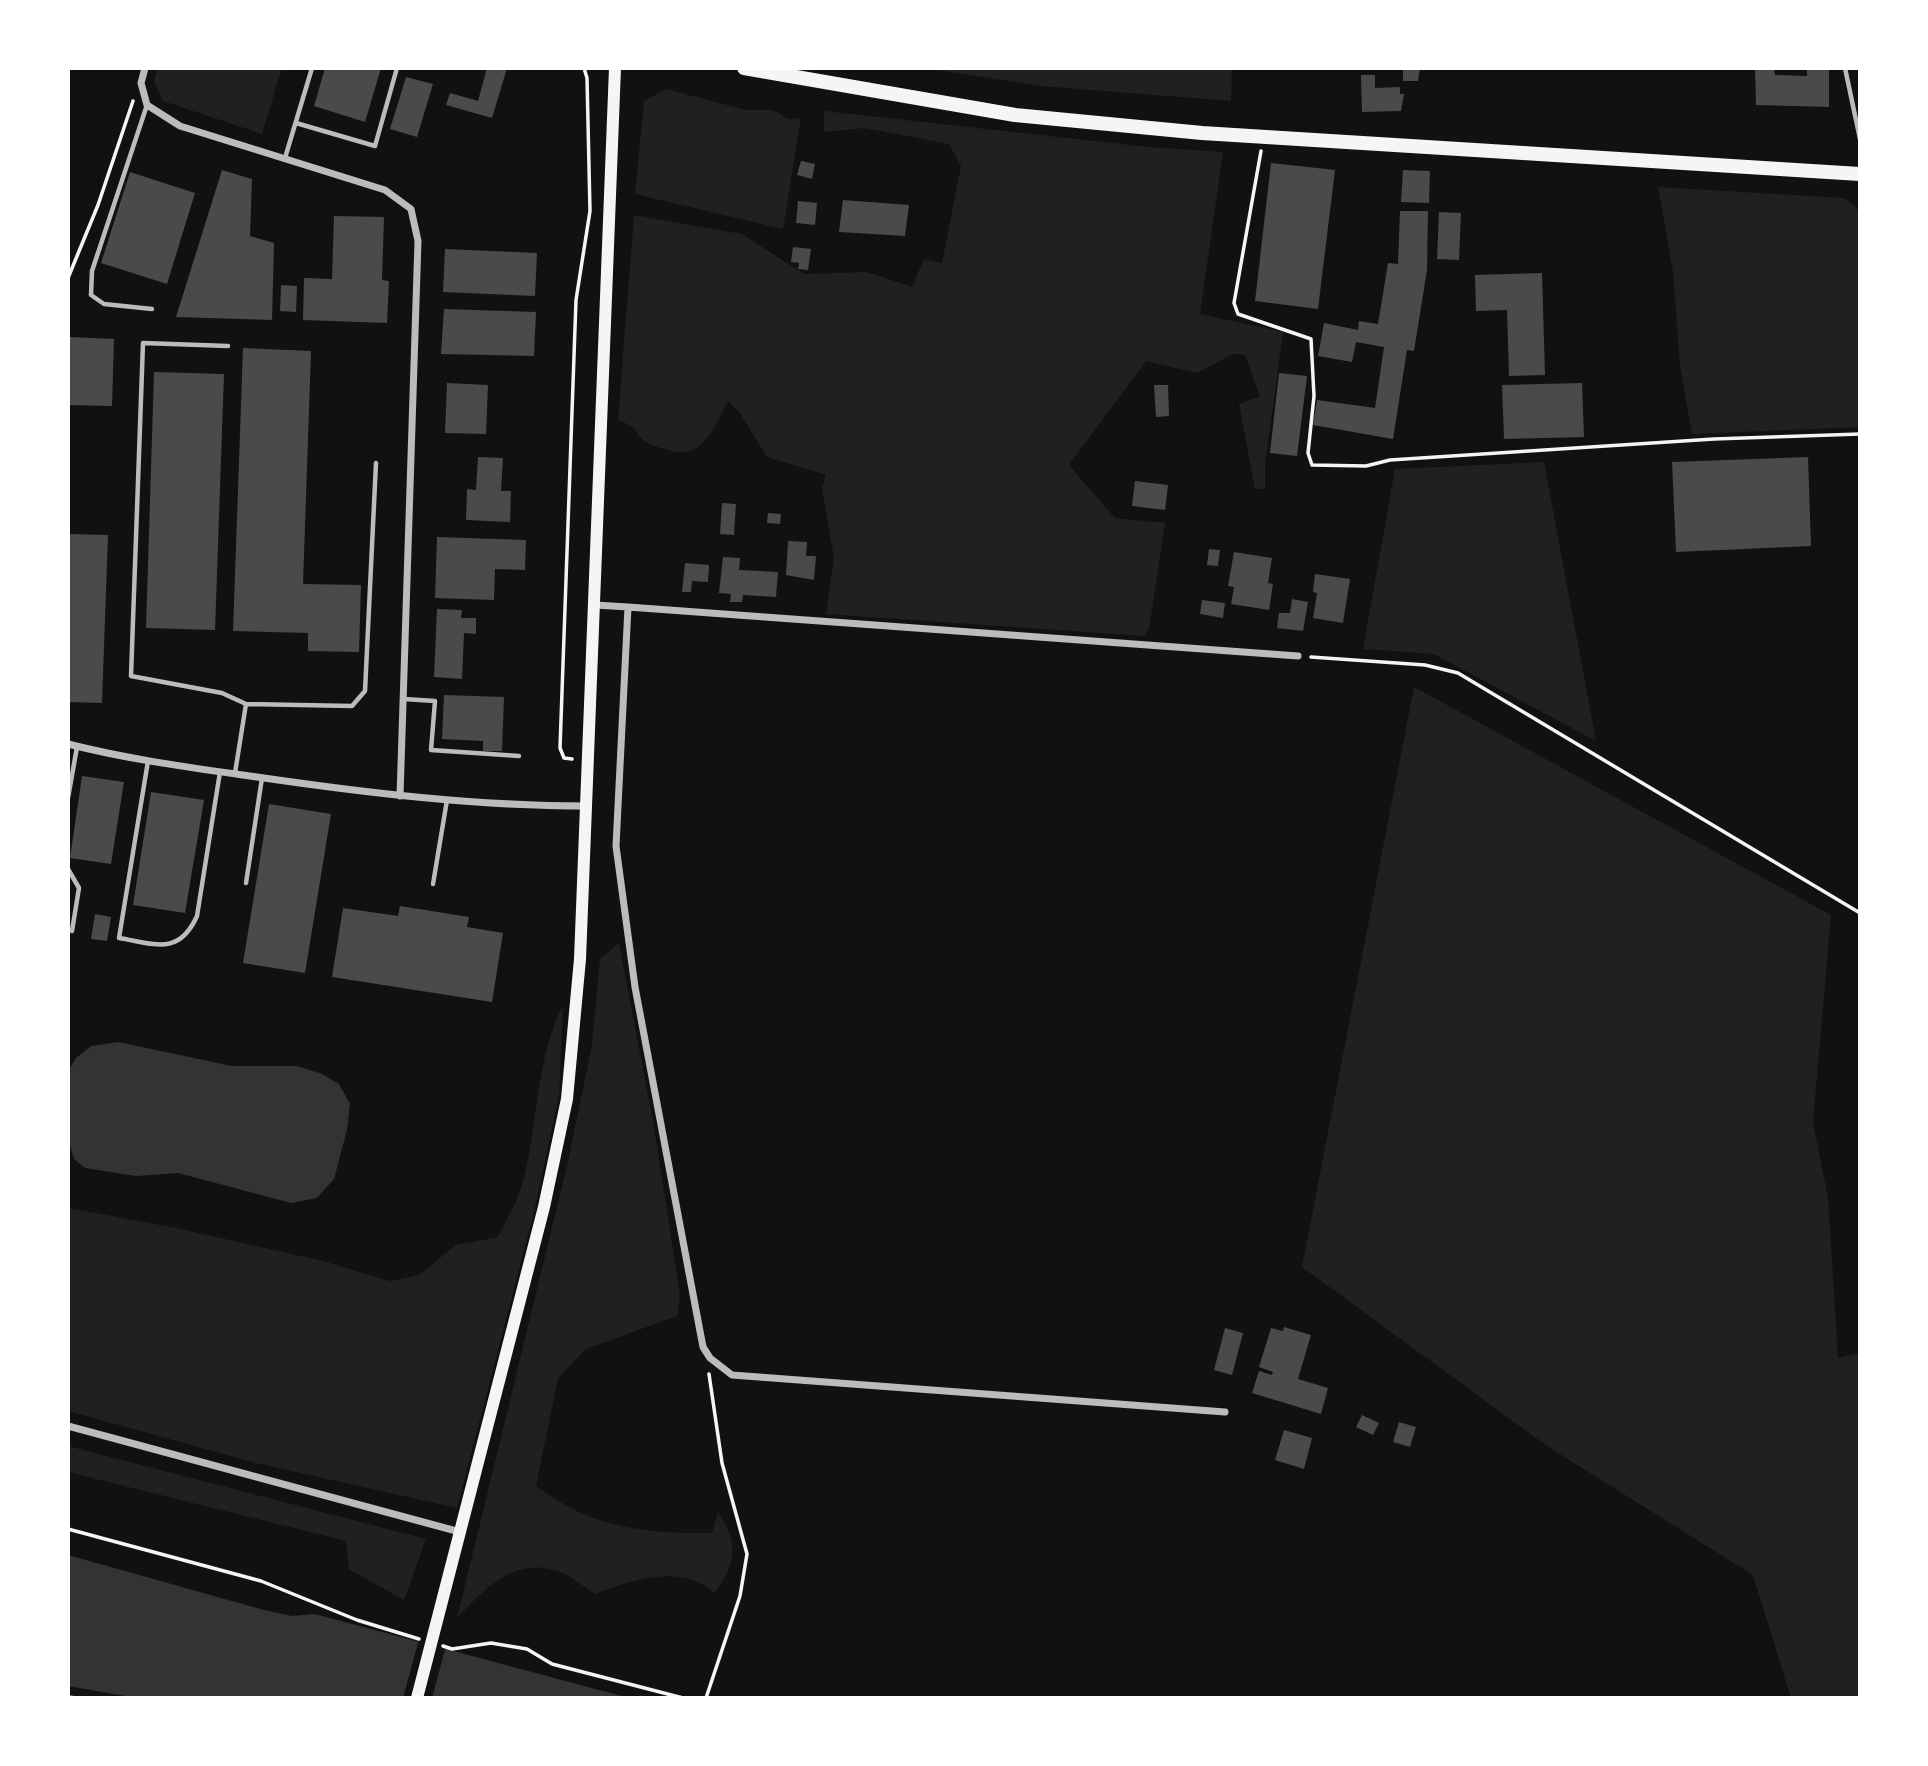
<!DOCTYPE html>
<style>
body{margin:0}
#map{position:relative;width:1928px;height:1766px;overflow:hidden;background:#111;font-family:"Fira Sans Condensed",sans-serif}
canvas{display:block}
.frame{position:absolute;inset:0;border:70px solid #fff;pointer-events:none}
</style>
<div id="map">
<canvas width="1928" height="1766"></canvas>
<div class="frame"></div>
</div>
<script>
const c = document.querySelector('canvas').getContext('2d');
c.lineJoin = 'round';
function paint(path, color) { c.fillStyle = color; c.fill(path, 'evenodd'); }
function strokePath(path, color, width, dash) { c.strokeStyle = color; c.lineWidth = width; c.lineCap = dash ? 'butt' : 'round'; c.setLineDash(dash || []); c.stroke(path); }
const green = new Path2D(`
 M157 68H282L262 134 163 101 154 82Z
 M925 68H1232L1231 101 1041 86Z
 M666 89 746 110H773L788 119 801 118 783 229 635 194 644 101Z
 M824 111 1148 147 1223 152 1200 314 1283 332 1265 465V489H1255L1239 404 1260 396 1245 355 1233 354 1197 373 1146 361 1069 465 1115 518 1165 523 1149 629 1144 636 826 614 834 558 822 489 826 475 767 457 740 413 728 401C714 426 704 462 668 450 662 448 652 446 647 443 633 434 642 429 618 420L634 215 742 234 804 274 867 272 912 287 924 259 942 263 961 166 949 144 865 128 824 132Z
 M1658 187 1844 198 1855 206 1860 214V427L1692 434 1680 366 1673 272Z
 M1544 462 1596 741 1434 654 1363 649 1395 469Z
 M1414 687 1831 915 1813 1122 1828 1198 1838 1358 1860 1353V1698H1791L1753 1575 1547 1446 1302 1267Z
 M619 943 653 1121 680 1295 677 1316 586 1349 558 1378 536 1486C592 1528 644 1534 712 1533L718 1512C739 1544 737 1564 714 1593 683 1563 630 1580 595 1594 584 1587 570 1575 558 1571 512 1557 486 1589 457 1618L567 1166 592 1045 600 959Z
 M563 1005 559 1096 534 1212 457 1508 256 1463 68 1411V1208L176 1228 323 1261 390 1281 419 1275 456 1245 498 1237C505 1221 516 1205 521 1188 539 1128 534 1062 563 1005Z
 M68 1446 426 1539 404 1600 349 1569 346 1541 68 1472Z`);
const water = new Path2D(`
 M118 1042 232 1066H296L320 1073 339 1084 350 1104 347 1130 334 1179 317 1198 291 1203 178 1173 136 1176 85 1168 74 1159 68 1139V1071L76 1058 91 1046Z
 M68 1555 264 1610 292 1616 315 1614 629 1698H136L68 1686Z`);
const pier = new Path2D(`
 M419 1639 446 1646 432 1698H403Z`);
const building = new Path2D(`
 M325 68H381L365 122 314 106Z
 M487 68H507L492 118 446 105 450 93 478 101Z
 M1403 68H1420L1418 81H1403Z
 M1755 68H1774L1775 75 1807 76V68H1829V107L1756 105Z
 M1361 75H1375V88L1400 87V94H1404L1401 111 1362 112Z
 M406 77 433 84 417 137 390 129Z
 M801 161 815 164 812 179 797 175Z
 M1271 163 1335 170 1318 309 1255 301Z
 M222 170 252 179 250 236 274 243 272 320 176 317Z
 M1403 170 1430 171 1429 203 1401 202Z
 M130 172 195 193 167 284 101 263Z
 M843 200 909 205 905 236 839 232Z
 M798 201 817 203 815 225 796 223Z
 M1400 211H1428L1427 270 1414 351 1407 350 1393 439 1313 425 1317 400 1375 408 1384 347 1356 342 1352 362 1318 356 1324 323 1358 330 1359 321 1378 324 1388 263 1398 264Z
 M1439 212 1461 213 1459 260 1437 259Z
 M334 216 384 217 382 280 389 281 387 323 303 320 304 278 332 279Z
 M793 247 811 249 808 270 798 269 799 263 791 262Z
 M445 249 537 253 535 296 443 292Z
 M1542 273 1545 375 1509 376 1507 310 1476 311 1475 275Z
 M281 285 297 286 296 312 280 311Z
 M444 309 536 312 534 356 441 354Z
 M68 337 114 339 112 406 68 405Z
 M243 348 311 351 303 584 361 585 359 652 308 651V633L233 631Z
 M154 372 224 374 215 630 146 628Z
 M1279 373 1307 376 1297 456 1270 453Z
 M447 383 488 385 486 434 445 433Z
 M1582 383 1584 437 1504 439 1502 385Z
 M1154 385H1168L1169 416 1156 417Z
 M478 457 503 458 501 491H511L510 522 466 520 467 489 476 490Z
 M1808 457 1811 546 1676 552 1672 462Z
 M1135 481 1168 485 1165 510 1132 506Z
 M722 503 736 504 734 535 720 534Z
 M768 513 781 514 780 524 767 523Z
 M68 534 108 535 102 703 68 702Z
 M437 537 526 540 525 570 495 569 494 600 435 598Z
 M788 541 807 542 806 556H816L814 580 786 575Z
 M1209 549 1220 550 1218 566 1207 565Z
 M1234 552 1272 558 1268 583 1273 584 1269 610 1231 604 1234 587 1228 586Z
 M723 557 740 558 739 570 778 572 776 597 743 595 742 602H730L731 594 719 593Z
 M685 563 709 565 708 582 692 581 691 592H682Z
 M1315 574 1350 579 1343 623 1313 618 1317 593 1313 592Z
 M1292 599 1308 602 1303 631 1277 628 1279 613H1290Z
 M1202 600 1225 603 1223 618 1200 614Z
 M437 609 462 610 461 618H476V634L464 633 462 679 434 677Z
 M444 695 504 697 502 751H483V741L442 739Z
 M82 776 124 782 111 864 70 858Z
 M151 792 204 800 185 913 133 905Z
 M269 804 331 814 305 973 243 963Z
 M400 906 469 917 467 927 503 933 492 1002 332 977 343 908 398 916Z
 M95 914 111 917 107 941 91 939Z
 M1284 1327 1311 1335 1298 1379 1328 1388 1321 1414 1252 1393 1259 1371 1272 1375 1273 1372 1259 1367 1271 1328 1283 1331Z
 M1225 1328 1243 1333 1232 1375 1214 1370Z
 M1362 1415 1379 1423 1373 1435 1356 1427Z
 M1399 1422 1416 1427 1410 1447 1393 1442Z
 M1284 1430 1312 1438 1304 1469 1275 1460Z`);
const path = new Path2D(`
 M1261 151 1234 303 1238 314 1311 339 1314 396 1308 453 1312 465 1366 466 1390 460 1714 439 1860 434
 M68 278 98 205 133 101
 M1311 657 1425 665 1458 673 1860 913
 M572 759 564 758 560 748 576 300 590 211 587 78 584 68
 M68 1529 261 1581 357 1620 419 1639
 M443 1646 452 1649 491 1643 527 1649 552 1664 683 1698
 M68 1697 76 1698
 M706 1698 740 1596 747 1554 722 1463 709 1374`);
const service = new Path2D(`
 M1845 68 1860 139
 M147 105 92 271 91 295 104 304 152 309
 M296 123 375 146 397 68
 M285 158 312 68
 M228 346 143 343 131 676 222 693 246 704
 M404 699 435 701 431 750 519 756
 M148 761 119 938C155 944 179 956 197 916L220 772
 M235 773 246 704 352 706 365 691 376 463
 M68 798 77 747
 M68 869 79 888 72 931
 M246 883 262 778
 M433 884 447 800`);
const minor = new Path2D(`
 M145 68 141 83 147 105 180 126 385 190 411 209 418 241 400 796
 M595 605 628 607 616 846 635 987 703 1347 710 1358 732 1375 1225 1412
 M628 607 1298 656
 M68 744C131 760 194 768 257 777 367 793 476 806 587 806
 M68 1426 460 1532`);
const secondary = new Path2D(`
 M417 1698 544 1207 567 1099 580 959 615 68`);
const primary = new Path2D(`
 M744 68 1015 115 1202 133 1860 174`);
paint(green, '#202020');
paint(water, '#333');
paint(pier, '#111');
paint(building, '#4a4a4a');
strokePath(path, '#f5f5f5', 3.5);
strokePath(service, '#bcbcbc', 4.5);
strokePath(minor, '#bcbcbc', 7);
strokePath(secondary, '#f5f5f5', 12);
strokePath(primary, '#f5f5f5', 14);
</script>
